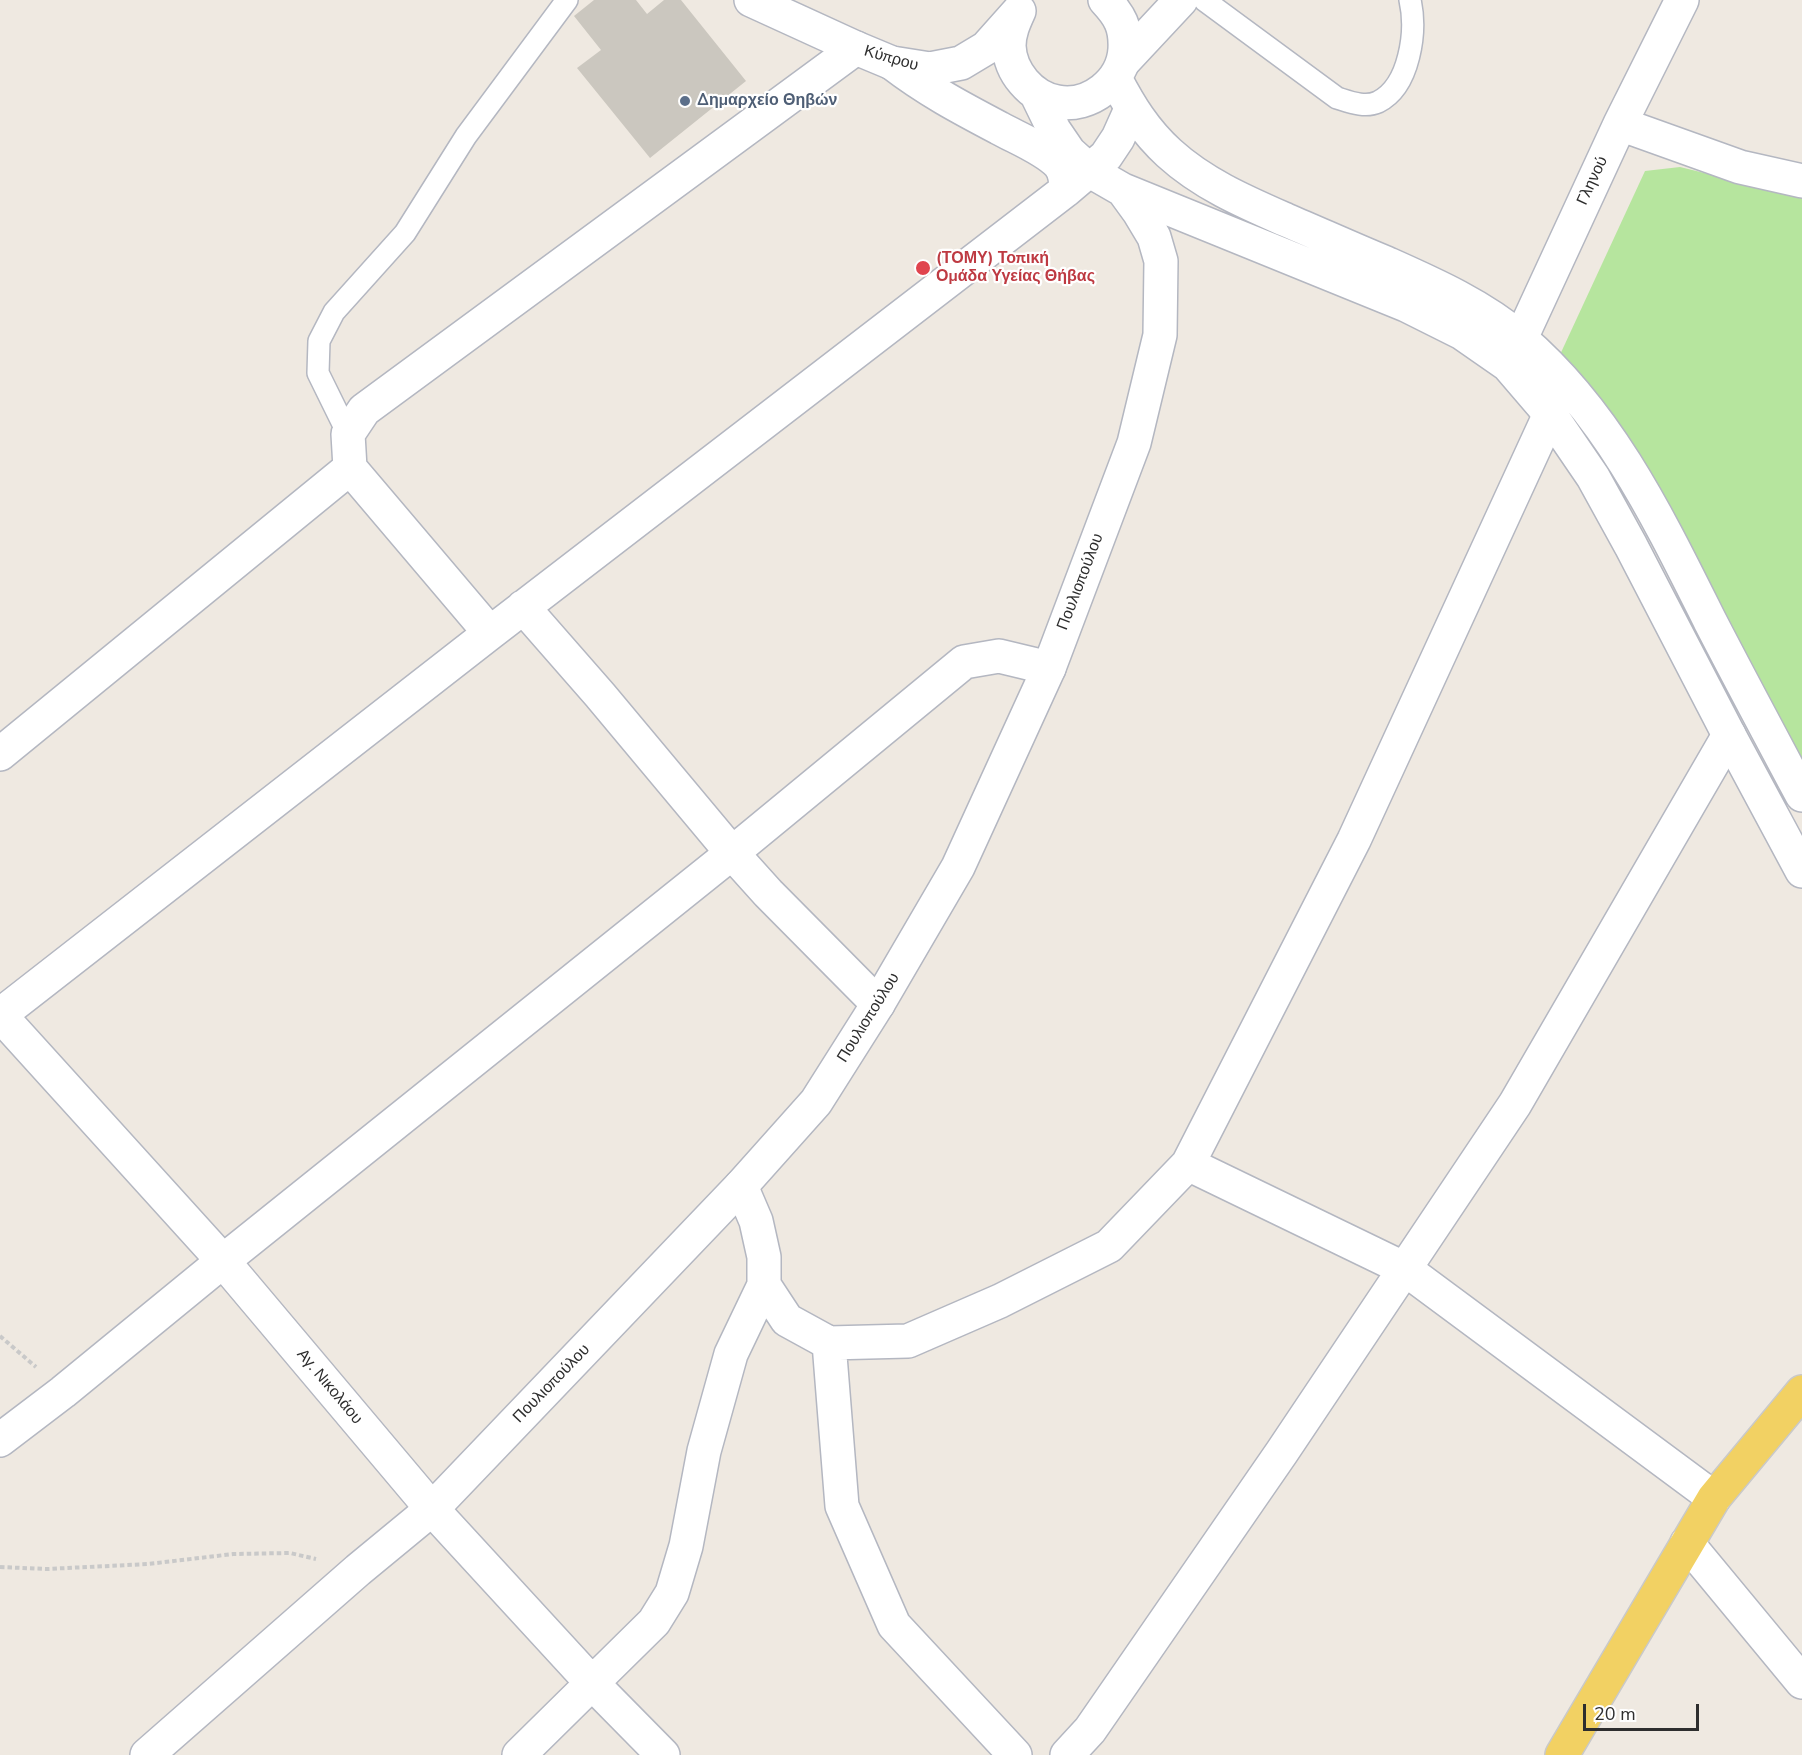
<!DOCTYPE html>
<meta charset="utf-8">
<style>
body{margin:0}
#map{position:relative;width:1802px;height:1755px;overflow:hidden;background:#efe9e1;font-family:"Nunito Sans",sans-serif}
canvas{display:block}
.scale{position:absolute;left:1583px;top:1704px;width:116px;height:27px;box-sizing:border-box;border:3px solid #2e2e2e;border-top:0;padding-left:8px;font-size:18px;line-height:21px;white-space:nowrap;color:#2e2e2e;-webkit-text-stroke:4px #fff;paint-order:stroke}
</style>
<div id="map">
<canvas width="1802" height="1755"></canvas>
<div class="scale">20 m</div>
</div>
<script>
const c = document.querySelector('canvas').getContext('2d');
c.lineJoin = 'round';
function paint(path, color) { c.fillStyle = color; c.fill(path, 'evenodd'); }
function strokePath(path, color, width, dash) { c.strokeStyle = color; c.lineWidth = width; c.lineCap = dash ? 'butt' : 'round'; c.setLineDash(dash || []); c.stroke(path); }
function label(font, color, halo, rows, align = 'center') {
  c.font = font + ' "Nunito Sans",sans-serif'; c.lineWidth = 4.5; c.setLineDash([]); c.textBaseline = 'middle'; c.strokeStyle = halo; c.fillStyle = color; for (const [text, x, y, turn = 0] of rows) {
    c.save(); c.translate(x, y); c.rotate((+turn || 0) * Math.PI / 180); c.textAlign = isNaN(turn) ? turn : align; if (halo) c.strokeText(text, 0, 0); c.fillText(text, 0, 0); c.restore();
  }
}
const green = new Path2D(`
 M1680 167 1802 197V768L1558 359 1645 171Z`);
const building = new Path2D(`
 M594 0H636L647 14 664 0H681L746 81 650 158 577 68 601 50 574 16Z`);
const path = new Path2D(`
 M0 1336 36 1367
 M0 1567 47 1569 148 1564 233 1554 290 1553 316 1559`);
const lane = new Path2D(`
 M1204 0 1337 98C1350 102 1365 108 1378 102 1410 86 1417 31 1410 0
 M348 434 318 373 319 341 334 312 405 233 466 136 567 0`);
const street = new Path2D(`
 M1124 61 1181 0
 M892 63C927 90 961 108 999 128 1017 138 1045 149 1059 164 1065 171 1066 182 1066 190
 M1620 124 1740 167 1802 181
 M1509 364 1620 124 1682 0
 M523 607 600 695 732 853 768 893 878 1004
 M490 633 350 468 348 434 364 410 856 48
 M0 754 350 468
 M0 1015 490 633 1066 190 1106 156 1118 138 1131 109
 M0 1015 223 1261 432 1509 592 1683 663 1755
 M1188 1164 1405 1269 1714 1498
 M764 1285 787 1320 829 1343
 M0 1440 63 1392 223 1261 732 853 964 662 999 656 1049 668
 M1687 1543 1802 1682
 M519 1755 654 1622 672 1593 686 1546 704 1451 731 1354 764 1285V1257L756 1221 741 1186
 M1015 1755 894 1625 842 1506 829 1343 908 1341 1000 1301 1109 1246 1188 1164 1354 840 1550 414
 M1067 1755 1090 1730 1282 1452 1515 1104 1729 735`);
const secondary = new Path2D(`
 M751 0 856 48 892 63 930 69 961 63 986 48 1019 11
 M1019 11C1014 22 1009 33 1009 46 1010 72 1031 97 1057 102 1090 108 1123 82 1125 49 1126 27 1120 16 1105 0
 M1115 78C1130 107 1145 131 1169 153 1203 184 1245 202 1286 220 1319 234 1352 249 1386 263 1433 284 1481 305 1521 339 1609 414 1659 519 1710 621 1740 679 1771 737 1802 795
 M1123 190 1406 305 1462 333 1508 365 1550 414 1593 477 1631 546 1729 735 1802 871
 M147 1755 358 1570 432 1509 741 1186 816 1102 878 1004 958 867 1049 668 1134 443 1160 335 1161 261 1154 237 1139 212 1123 190 1090 171 1069 152 1054 130 1036 93`);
const primary = new Path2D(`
 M1562 1755 1714 1498 1802 1392`);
const markers = [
 [685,101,6,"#5c6f8a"],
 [923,268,8,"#e0444e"]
];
const streetNames = [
 ["Κύπρου",891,59,16],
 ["Γληνού",1593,181,-65],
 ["Πουλιοπούλου",1081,582,-69],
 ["Πουλιοπούλου",869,1018,-58],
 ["Πουλιοπούλου",552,1384,-46],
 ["Αγ. Νικολάου",329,1387,50]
];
const serviceNames = [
 ["Δημαρχείο Θηβών",697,101]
];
const healthNames = [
 ["(ΤΟΜΥ) Τοπική",936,259],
 ["Ομάδα Υγείας Θήβας",936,277]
];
paint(green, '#b6e59e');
paint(building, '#cbc7bf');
strokePath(lane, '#b4b7c1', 24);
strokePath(street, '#b4b7c1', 36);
strokePath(secondary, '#b4b7c1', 36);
strokePath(primary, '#c9c9c9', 36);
strokePath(path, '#c9c9c9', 4, [4.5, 3]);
strokePath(lane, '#fff', 21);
strokePath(street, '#fff', 33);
strokePath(secondary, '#fff', 33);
strokePath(primary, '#f2d163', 33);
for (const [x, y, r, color] of markers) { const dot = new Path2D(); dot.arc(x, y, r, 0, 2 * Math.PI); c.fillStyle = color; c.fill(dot); strokePath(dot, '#fff', 2); }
label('16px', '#2e2e2e', '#fff', streetNames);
label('bold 16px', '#4e5e75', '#fff', serviceNames, 'left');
label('bold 16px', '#be3a42', '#fff', healthNames, 'left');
</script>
